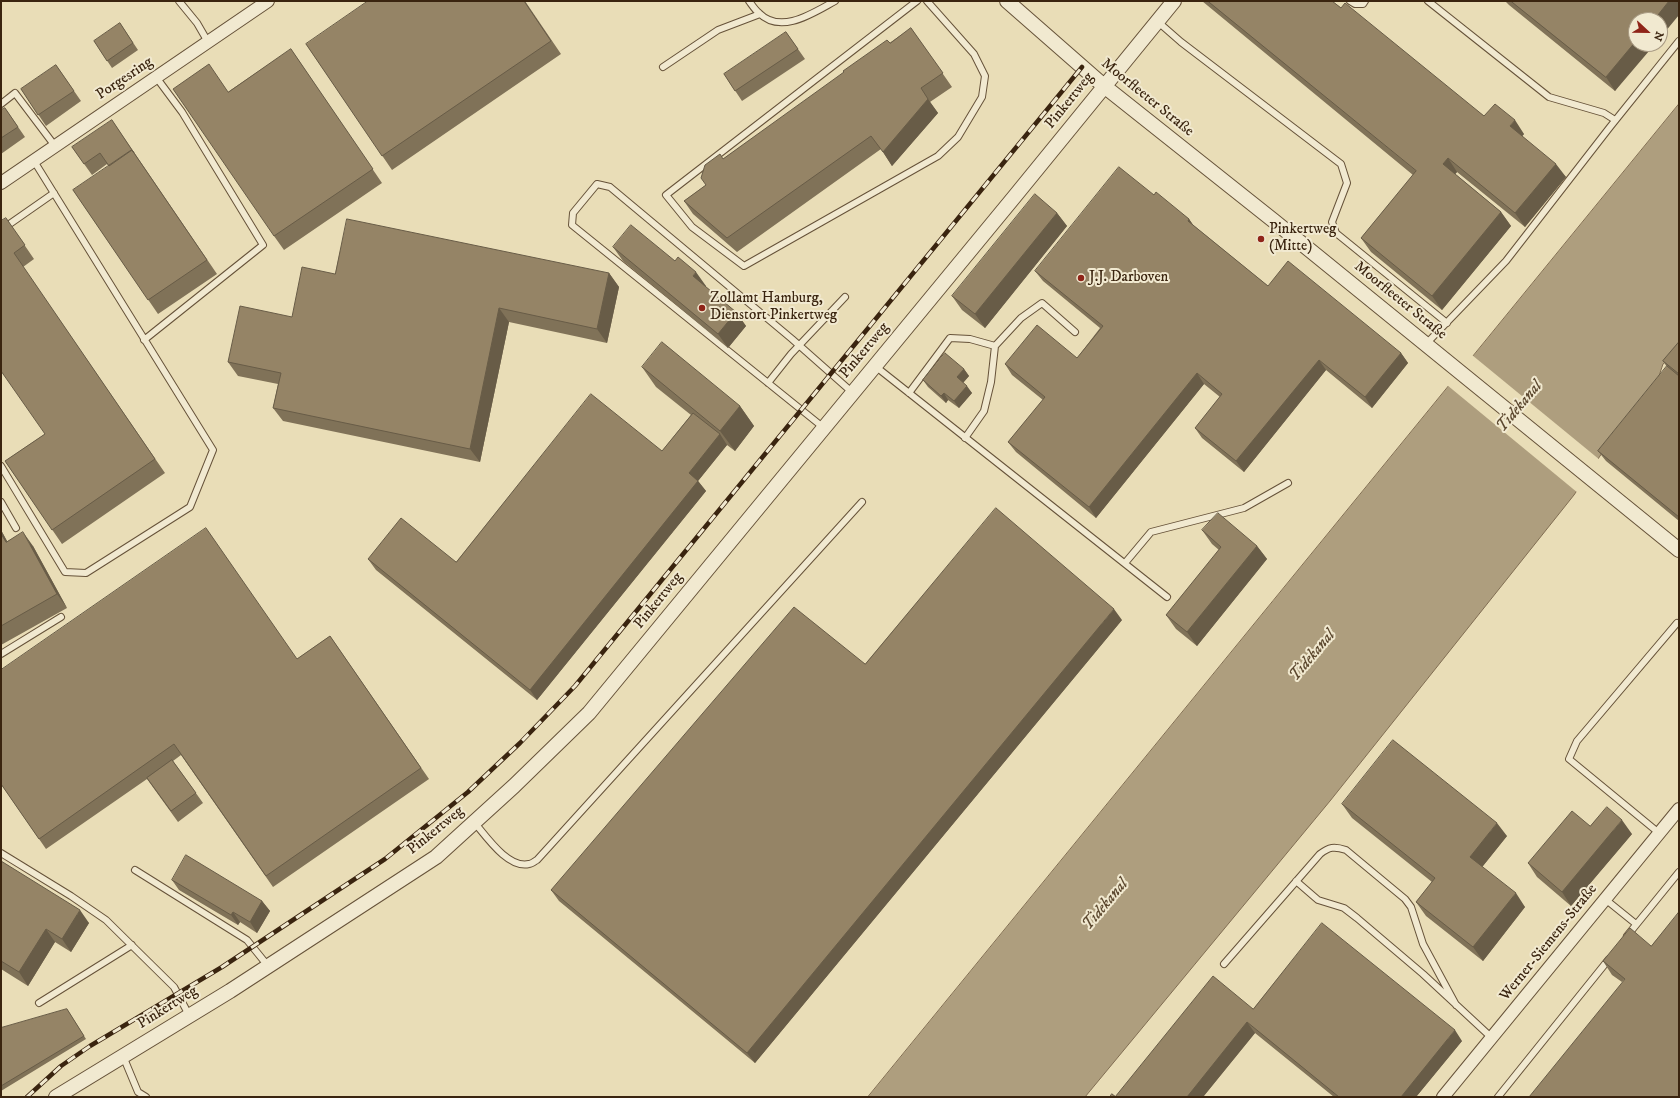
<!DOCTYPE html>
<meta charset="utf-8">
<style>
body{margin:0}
#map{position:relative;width:1680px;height:1098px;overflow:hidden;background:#e9ddb7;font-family:"IM FELL DW Pica",serif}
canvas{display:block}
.frame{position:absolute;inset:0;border:2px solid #3a240f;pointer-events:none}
.north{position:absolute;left:1628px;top:12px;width:40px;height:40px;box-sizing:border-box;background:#f1e9d0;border:1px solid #a89a83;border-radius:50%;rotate:112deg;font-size:11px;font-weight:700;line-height:16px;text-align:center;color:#3a240f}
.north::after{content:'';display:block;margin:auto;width:14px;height:18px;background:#8f2418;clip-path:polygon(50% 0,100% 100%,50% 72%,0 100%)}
</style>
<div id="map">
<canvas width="1680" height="1098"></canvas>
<div class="frame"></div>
<div class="north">N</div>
</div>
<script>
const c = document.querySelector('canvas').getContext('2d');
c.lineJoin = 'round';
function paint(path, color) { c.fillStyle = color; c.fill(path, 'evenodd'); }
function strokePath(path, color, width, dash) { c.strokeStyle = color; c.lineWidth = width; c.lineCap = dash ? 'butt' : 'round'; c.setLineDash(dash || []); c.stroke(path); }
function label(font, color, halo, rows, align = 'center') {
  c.font = font + ' "IM FELL DW Pica",serif'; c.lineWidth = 4; c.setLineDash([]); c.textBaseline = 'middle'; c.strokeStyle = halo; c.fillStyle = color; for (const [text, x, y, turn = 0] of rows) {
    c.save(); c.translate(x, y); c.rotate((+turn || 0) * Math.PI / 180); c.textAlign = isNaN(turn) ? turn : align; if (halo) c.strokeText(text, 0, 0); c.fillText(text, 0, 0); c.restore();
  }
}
const water = new Path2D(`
 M1679 104V355L1672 357 1663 364 1656 385 1608 444 1574 495 1330 801 1085 1097H868Z`);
const pier = new Path2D(`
 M1472 355 1600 460 1578 493 1447 385Z`);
const service = new Path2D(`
 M179 1 197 23 208 42
 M749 1C752 5 755 10 759 13 781 35 813 13 835 1
 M917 1 666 195 692 227 744 266 938 156 958 137 982 97 985 76 974 54 927 1
 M1350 1 1355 4H1363L1365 1
 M1428 1 1549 97 1604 113 1615 120
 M1157 21 1181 42 1341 164 1347 183 1332 222 1336 233 1447 323
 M663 67 718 30 760 14
 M1 104 15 93 55 146
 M1 230 54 193
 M144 340 263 245 182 112 156 77
 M1426 344 1506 261 1610 127 1679 41
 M875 366 1167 597
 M768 383 791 354 845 297
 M909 393 950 338 970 339 995 346
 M824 428 572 225 573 213 597 184 610 187 792 339 853 393
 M965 438 984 411 991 382 995 346 1021 318 1042 303 1075 332
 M1 466 65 572 86 573 190 507 213 450 34 161
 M1 502 16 528
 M1125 563 1151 532 1244 508 1288 483
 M1 654 61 617
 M474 822C486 836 508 869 529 864 532 864 535 861 537 860L862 502
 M1659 833 1569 759 1577 741 1677 623
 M1 853 71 896 106 920 174 987 189 1015
 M135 870 247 940 268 966
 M1296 881 1318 900 1344 908 1357 918 1423 974 1492 1038
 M1605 899 1636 924
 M1627 936 1679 872
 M1224 964 1320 854C1329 847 1334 846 1346 850L1405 899 1411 907 1423 944 1456 1005
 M39 1003 132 945
 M123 1056 138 1092 146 1097
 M1498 1097 1609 959`);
const minor = new Path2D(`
 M1 183 268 1
 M1443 1097 1679 809`);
const tertiary = new Path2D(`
 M1007 1 1104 86 1274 221 1679 550
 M56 1097 230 991 436 857 514 786 589 713 1015 196 1174 1`);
const rail = new Path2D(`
 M27 1097 61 1066 90 1046 222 967 385 859 468 792 520 743 575 686 1082 67`);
const wall = new Path2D(`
 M525 1 561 54 392 170 306 44Z
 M1202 1H1332L1484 116 1524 134 1522 136 1566 177 1525 227 1457 172 1455 174 1501 212 1511 226 1442 310 1371 252 1361 238 1413 175Z
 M1505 1H1679L1615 91 1509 5Z
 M120 23 138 50 112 68 94 41Z
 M911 28 952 87 930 102 938 113 892 166 881 149 737 252 693 214 684 201 706 185 723 159Z
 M786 32 805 59 742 101 724 74Z
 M291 49 382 183 284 250 274 236 228 92Z
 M56 65 81 101 46 126 21 89Z
 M5 108 25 137 1 154V110Z
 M112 120 217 274 158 314 73 190 109 166 107 164 92 175 72 147Z
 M1154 195 1189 219 1193 225 1268 286 1401 353 1408 363 1372 408 1326 370 1244 472 1202 438 1195 428 1220 397 1204 384 1096 518 1016 452 1008 442 1043 400 1012 375 1005 364 1077 358 1100 328 1043 281 1035 271Z
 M1057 213 1067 226 985 328 962 310 952 296Z
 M6 218 34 259 23 267 165 473 62 544 5 461 45 434Z
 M613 247 706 286 705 287 736 312 746 326 728 348 623 261Z
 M609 273 619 287 607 343 509 322 480 462 283 421 273 408 278 384 238 376 228 362 292 317 335 274Z
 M1679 342V521L1606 461 1598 451 1667 367 1663 361Z
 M642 367 740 406 754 426 735 451 727 445 698 481 706 491 537 700 376 570 368 559 456 562 662 451 691 415 656 387Z
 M964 369 969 376 963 383 972 393 959 408 948 400 946 403 928 387 923 380Z
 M1 530 7 541 33 546 67 608 1 645Z
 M1202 530 1257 546 1267 559 1197 646 1176 629 1166 615 1219 550 1212 544Z
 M1122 620 755 1063 559 901 551 890 865 664Z
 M330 636 429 779 273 887 181 755 173 761 203 803 178 822 147 779 46 849 1 784 297 659Z
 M1342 804 1507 836 1482 867 1525 907 1483 961 1426 916 1416 902 1432 882 1352 818Z
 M1590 826 1632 834 1571 906 1537 877 1528 863Z
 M1 861 89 923 71 952 55 942 28 986 1 969Z
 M172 880 262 901 270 911 257 933 240 922 238 925 179 890Z
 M1651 946 1622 982 1612 975 1603 961Z
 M67 1009 86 1039 1 1091V1028Z
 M1253 1009 1462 1041 1416 1097H1334L1255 1033 1203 1097H1110H1115Z`);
const shadedWall = new Path2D(`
 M1669 1H1679V15L1660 38V20H1654Z
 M1636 41V44H1655L1615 91 1606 77Z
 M928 99 938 113 892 166 883 152Z
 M1515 120 1524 134 1519 140 1510 126Z
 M1448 158 1457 172 1452 178 1443 164Z
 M1556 164 1566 177 1525 227 1515 213Z
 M1501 212 1511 226 1442 310 1432 296Z
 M1057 213 1067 226 985 328 975 314Z
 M1189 219 1196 229 1188 221Z
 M696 272 706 286 702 290 693 276Z
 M609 273 619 287 607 343 597 329Z
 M499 308 509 322 480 462 470 449Z
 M736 312 746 326 728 348 718 334Z
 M1401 353 1408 363 1372 408 1365 397Z
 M1319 360 1326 370 1244 472 1236 461Z
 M964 369 969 376 962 384 957 377Z
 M1197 373 1204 384 1096 518 1089 507Z
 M967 386 972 393 959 408 954 401Z
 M944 393 948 400 946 403 941 396Z
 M740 406 754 426 735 451 720 431Z
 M720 434 727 445 698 481 706 491 537 700 530 690 689 473Z
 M1 530 15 556 6 542 1 534Z
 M23 532 33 546 67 608 57 594Z
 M1257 546 1267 559 1197 646 1187 632Z
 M1114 609 1122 620 755 1063 747 1053Z
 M1622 820 1632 834 1571 906 1562 892Z
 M1497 823 1507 836 1479 871 1470 857Z
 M1516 893 1525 907 1483 961 1473 947Z
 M262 901 270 911 257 933 250 922Z
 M80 910 89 923 71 952 62 939Z
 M233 912 240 922 238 925 231 915Z
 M46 929 55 942 28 986 19 972Z
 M1247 1022 1255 1033 1203 1097H1187Z
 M1455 1030 1462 1041 1416 1097H1401Z`);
const building = new Path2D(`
 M368 1H524L551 41 382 156 306 44Z
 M1208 1H1332L1341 8 1345 3 1484 116 1495 104 1515 120 1510 126 1556 164 1515 213 1448 158 1443 164 1501 212 1432 296 1361 238 1416 171Z
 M1511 1H1669L1654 20H1636V41L1606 77Z
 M120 23 133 43 107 61 94 41Z
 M911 28 943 73 921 88 928 99 883 152 871 136 727 238 684 201 706 185 701 178 705 165 720 154 723 159 844 72 843 71 887 40 890 43Z
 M786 32 798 49 735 91 724 74Z
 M291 49 373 169 274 236 173 89 209 64 228 92Z
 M56 65 74 91 38 115 21 89Z
 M5 108 18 127 1 138V110Z
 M112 120 134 153 132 150 109 166 100 153 84 164 72 147Z
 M132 150 207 260 148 300 73 190Z
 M1119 167 1154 195 1156 192 1189 219 1188 221 1268 286 1288 261 1401 353 1365 397 1319 360 1236 461 1195 428 1222 394 1197 373 1089 507 1008 442 1045 397 1005 364 1037 325 1077 358 1103 326 1035 271Z
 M1035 194 1057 213 975 314 952 296Z
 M6 218 25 245 14 253 155 459 52 530 5 461 45 434 1 371V221Z
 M347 219 609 273 597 329 499 308 470 449 273 408 281 373 228 362 240 306 292 317 302 267 335 274Z
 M631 225 675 261 678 257 696 272 693 276 736 312 718 334 613 247Z
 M662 342 740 406 720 431 642 367Z
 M1679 342V374L1663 361Z
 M945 353 964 369 957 377 967 386 954 401 944 393 941 396 923 380Z
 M1667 366 1679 376V517L1598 451Z
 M591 394 662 451 693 413 720 434 689 473 698 481 530 690 368 559 401 518 456 562Z
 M996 508 1114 609 747 1053 551 890 794 607 865 664Z
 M1218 513 1257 546 1187 632 1166 615 1221 547 1202 530Z
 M206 528 297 659 330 636 421 768 266 876 174 744 39 839 1 784V670Z
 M23 532 57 594 1 626V534L6 542Z
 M1393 740 1497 823 1470 857 1516 893 1473 947 1416 902 1435 878 1342 804Z
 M172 760 196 793 171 811 147 778Z
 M1607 807 1622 820 1562 892 1528 863 1572 811 1590 826Z
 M186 855 262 901 250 922 233 912 231 915 172 880Z
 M1 861 80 910 62 939 46 929 19 972 1 961Z
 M1679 912V1097H1529L1625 979 1603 961 1630 928 1651 946Z
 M1322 923 1455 1030 1401 1097H1339L1247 1022 1187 1097H1115L1213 976 1253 1009Z
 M67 1009 84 1036 1 1086V1028Z
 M1112 1094 1116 1097H1110Z`);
const markers = [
 [1261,239,4,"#8f2418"],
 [1081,278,4,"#8f2418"],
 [702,308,4,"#8f2418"]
];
const streetNames = [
 ["Porgesring",125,79,-34],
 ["Moorfleeter Straße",1147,98,39],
 ["Pinkertweg",1070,101,-51],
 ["Moorfleeter Straße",1400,301,39],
 ["Pinkertweg",865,351,-50],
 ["Pinkertweg",659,601,-51],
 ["Pinkertweg",436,831,-39],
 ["Werner-Siemens-Straße",1549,943,-51],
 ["Pinkertweg",168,1008,-32]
];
const poiNames = [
 ["Pinkertweg",1269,230],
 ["(Mitte)",1269,247],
 ["J.J. Darboven",1089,278],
 ["Zollamt Hamburg,",710,299],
 ["Dienstort Pinkertweg",710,316]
];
const waterNames = [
 ["Tidekanal",1520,407,-50],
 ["Tidekanal",1313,656,-50],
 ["Tidekanal",1106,905,-50]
];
paint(water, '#ae9e7e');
strokePath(water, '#806d52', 1);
paint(pier, '#e9ddb7');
strokePath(service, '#665239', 8);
strokePath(minor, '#665239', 14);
strokePath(tertiary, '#665239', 16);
strokePath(service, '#f1e9d0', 6);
strokePath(minor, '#f1e9d0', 12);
strokePath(tertiary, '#f1e9d0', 14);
strokePath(rail, '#3a240f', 4.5);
strokePath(rail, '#f1e9d0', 3, [9]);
paint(wall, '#807258');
paint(shadedWall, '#685c47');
paint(building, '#958466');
strokePath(building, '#685c47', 1);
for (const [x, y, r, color] of markers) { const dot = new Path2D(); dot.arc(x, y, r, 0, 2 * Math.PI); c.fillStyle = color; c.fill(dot); strokePath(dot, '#f1e9d0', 1.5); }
label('15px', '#3a240f', '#f1e9d0', streetNames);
label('15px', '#3a240f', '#f1e9d0', poiNames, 'left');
label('italic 16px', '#5d4930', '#f1e9d0', waterNames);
</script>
